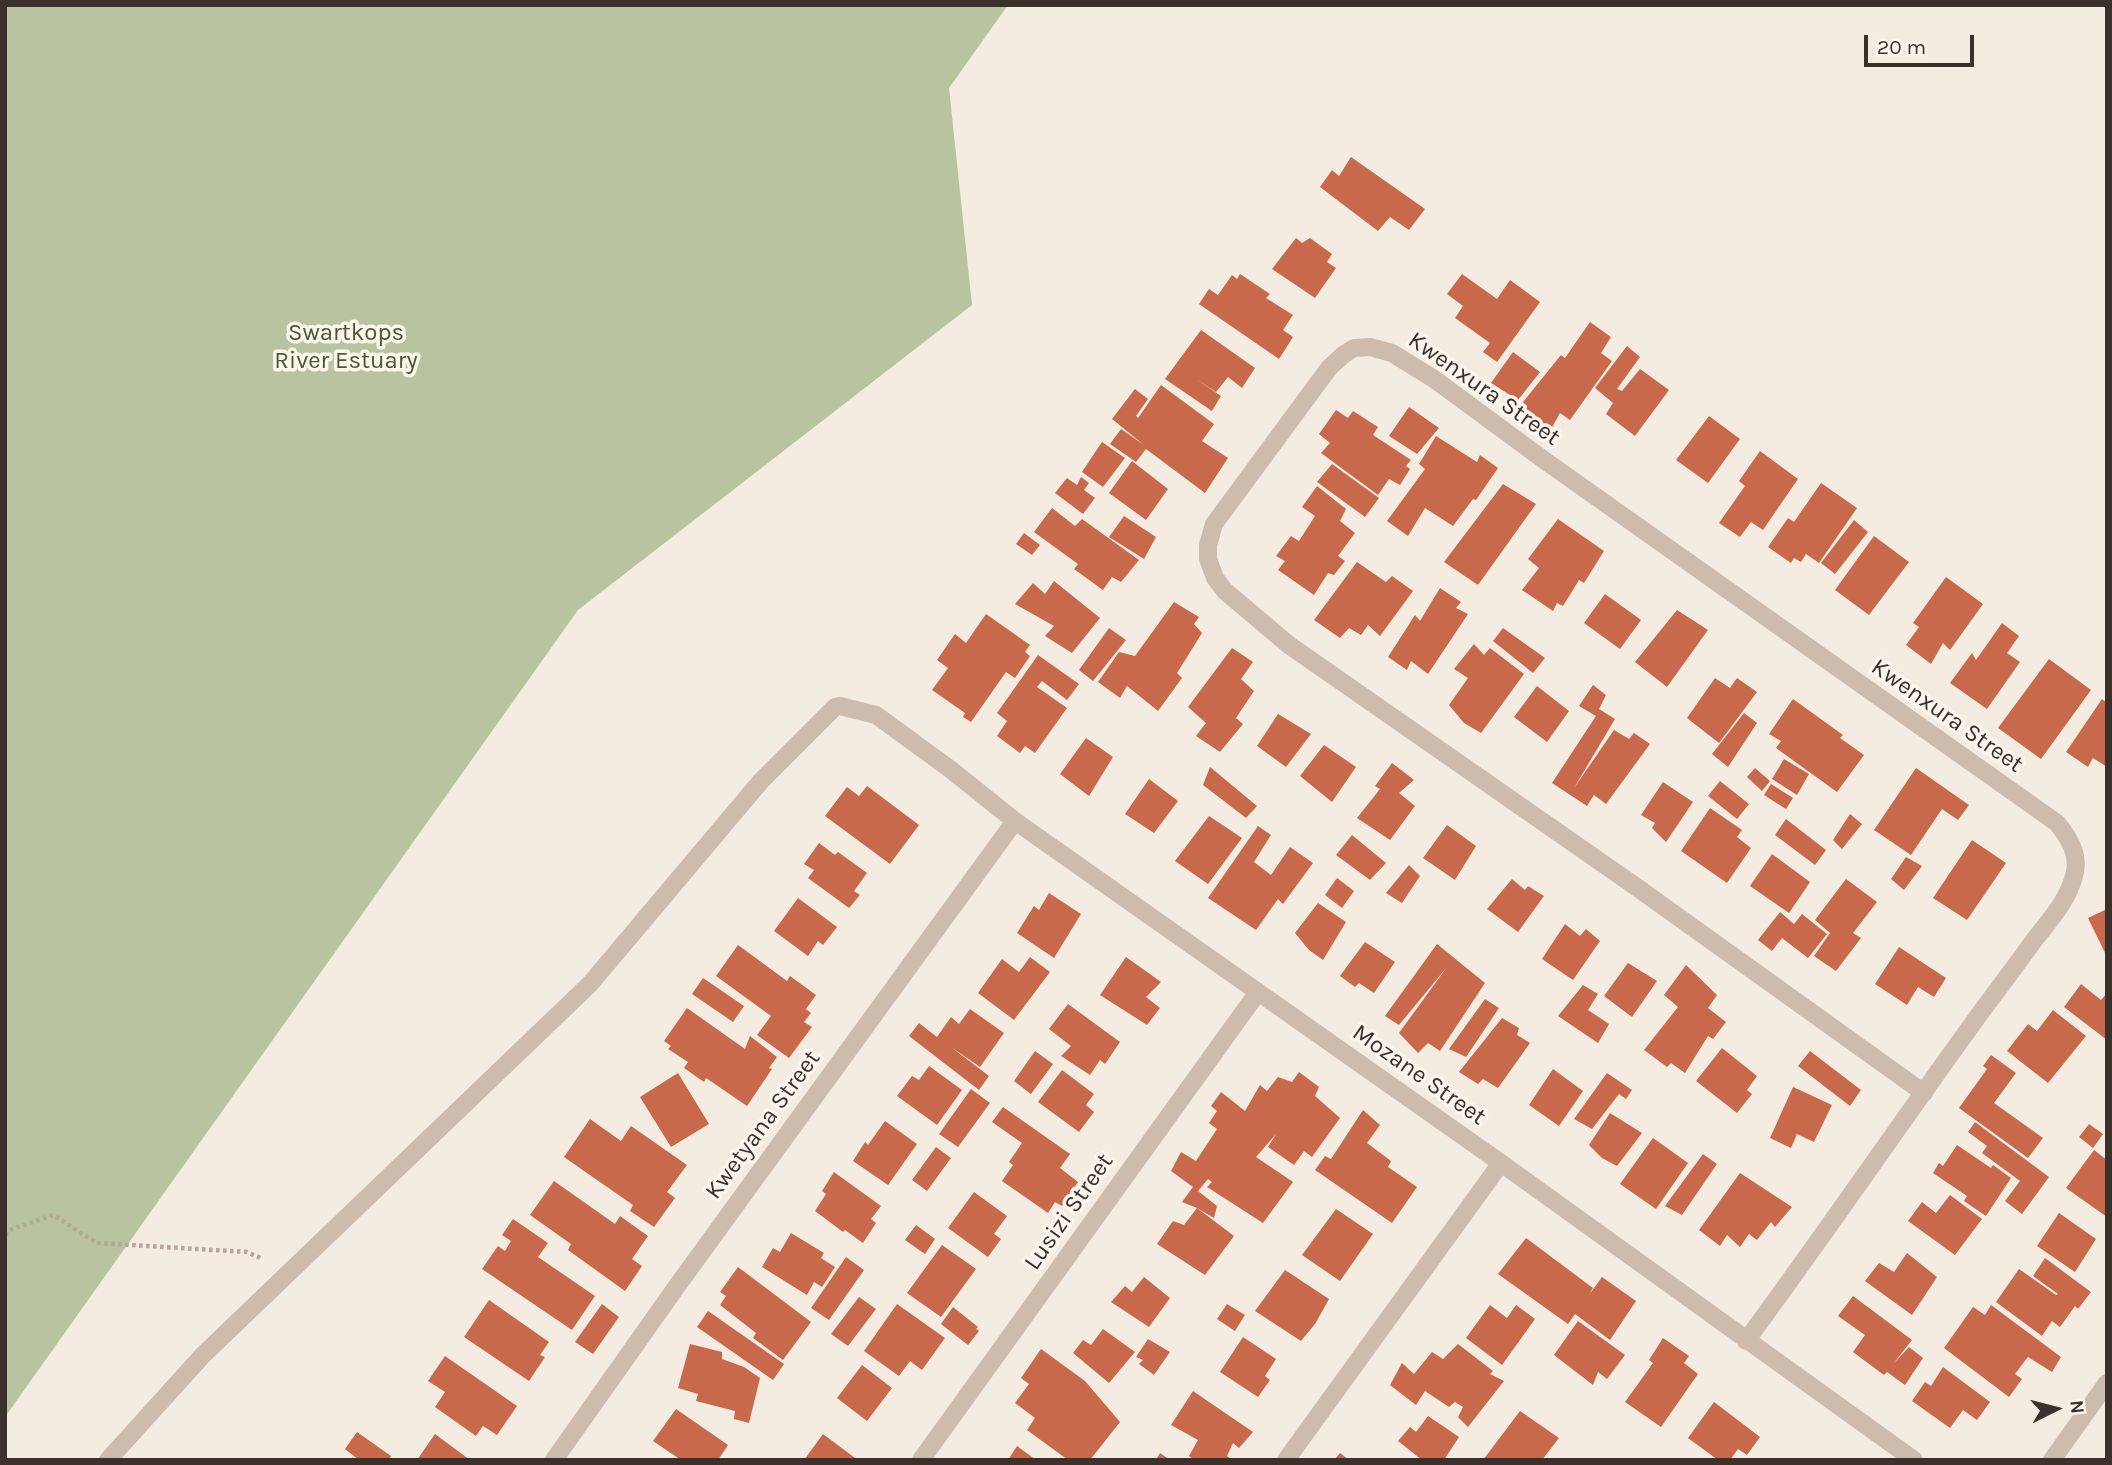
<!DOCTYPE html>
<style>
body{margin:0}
#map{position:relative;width:2112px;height:1465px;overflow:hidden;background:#f4ebe1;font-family:Karla,sans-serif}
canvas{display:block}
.frame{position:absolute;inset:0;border:7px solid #3b302b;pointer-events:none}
.north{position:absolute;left:2021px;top:1374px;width:70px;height:70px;-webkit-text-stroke:5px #fbf5ee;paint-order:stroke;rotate:84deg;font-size:19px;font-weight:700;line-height:28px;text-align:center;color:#3b302b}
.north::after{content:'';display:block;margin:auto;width:24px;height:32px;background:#3b302b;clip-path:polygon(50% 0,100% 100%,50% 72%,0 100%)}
.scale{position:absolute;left:1864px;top:35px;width:110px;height:32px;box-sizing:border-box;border:4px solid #3b302b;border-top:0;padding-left:9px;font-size:21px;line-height:24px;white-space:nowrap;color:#3b302b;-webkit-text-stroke:5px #fbf5ee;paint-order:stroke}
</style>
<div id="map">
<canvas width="2112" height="1465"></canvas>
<div class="frame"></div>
<div class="north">N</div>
<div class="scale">20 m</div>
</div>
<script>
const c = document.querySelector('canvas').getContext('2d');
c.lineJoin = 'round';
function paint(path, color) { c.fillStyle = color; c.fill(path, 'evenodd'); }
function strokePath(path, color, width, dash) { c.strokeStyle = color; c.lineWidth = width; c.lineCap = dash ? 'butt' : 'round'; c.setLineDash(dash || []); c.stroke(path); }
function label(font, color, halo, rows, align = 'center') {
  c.font = font + ' Karla,sans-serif'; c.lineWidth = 7; c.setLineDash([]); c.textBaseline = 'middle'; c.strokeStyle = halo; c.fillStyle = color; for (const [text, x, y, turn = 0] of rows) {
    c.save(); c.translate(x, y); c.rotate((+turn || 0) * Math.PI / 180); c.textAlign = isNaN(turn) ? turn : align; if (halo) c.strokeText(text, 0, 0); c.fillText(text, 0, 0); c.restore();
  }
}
const green = new Path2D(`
 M5 5H1008L949 88 972 305 578 610 5 1417Z`);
const building = new Path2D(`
 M1351 157 1425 209 1409 230 1390 217 1378 231 1320 187 1332 170 1339 176Z
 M1296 238 1302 243 1310 238 1332 254 1327 262 1336 268 1315 298 1272 269Z
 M1240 274 1270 294 1266 298 1293 315 1283 330 1293 337 1279 359 1199 304 1209 289 1218 295 1232 275 1237 279Z
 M1462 274 1497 299 1510 280 1540 302 1497 362 1483 352 1490 343 1455 318 1463 306 1447 294Z
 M1590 322 1611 337 1601 353 1612 361 1570 420 1560 413 1551 429 1519 407 1561 355 1565 358Z
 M1201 330 1255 368 1242 388 1228 377 1216 392 1196 379 1221 396 1212 411 1165 379Z
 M1627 346 1640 357 1617 389 1622 391 1640 369 1669 390 1635 436 1606 414 1613 403 1595 388Z
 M1513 352 1540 372 1518 400 1491 383Z
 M1161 385 1214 424 1202 441 1228 458 1205 493 1146 449 1136 462 1110 444 1121 429 1144 445 1112 419 1135 389 1148 399 1136 416 1138 418Z
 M1409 407 1439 428 1417 454 1389 436Z
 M1336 410 1348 418 1353 411 1378 427 1373 435 1411 460 1406 466 1410 469 1400 485 1389 479 1378 495 1321 453 1330 443 1319 434Z
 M1709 416 1740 439 1708 483 1676 460Z
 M1436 436 1477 462 1480 455 1498 468 1476 500 1473 499 1453 526 1425 508 1408 536 1387 521 1425 469 1419 464Z
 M1102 442 1125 458 1103 487 1082 472Z
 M1760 451 1798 479 1763 530 1751 522 1740 537 1719 523 1745 486 1739 481Z
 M1132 461 1168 489 1146 520 1109 493Z
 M1332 464 1379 498 1365 517 1317 482Z
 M1081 477 1089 483 1084 490 1095 498 1083 514 1055 493 1067 478 1077 485Z
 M1821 483 1857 508 1819 563 1806 554 1801 562 1794 558 1791 563 1768 547 1788 518 1794 522Z
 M1503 484 1536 504 1478 585 1444 562Z
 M1317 486 1346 509 1340 521 1355 533 1338 556 1345 561 1334 575 1328 573 1314 595 1278 570 1285 561 1276 556 1291 536 1299 541 1315 516 1302 507Z
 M1052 508 1075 526 1082 519 1139 560 1121 582 1112 577 1103 590 1074 569 1078 564 1034 532Z
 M1124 516 1156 537 1144 559 1109 537Z
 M1558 519 1604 551 1584 583 1579 580 1563 606 1557 603 1553 611 1522 590 1539 568 1528 559Z
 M1854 520 1868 532 1835 574 1821 563Z
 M1024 533 1040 545 1032 555 1016 544Z
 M1874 536 1909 562 1869 615 1835 590Z
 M1357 562 1386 582 1392 576 1413 591 1380 636 1368 625 1361 635 1349 628 1340 638 1314 620Z
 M1946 577 1983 604 1950 650 1943 643 1931 664 1906 645 1919 627 1913 623Z
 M1054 581 1100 618 1072 653 1045 636 1054 626 1015 604 1033 583 1045 594Z
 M1440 588 1461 602 1456 608 1468 614 1428 674 1411 661 1407 670 1388 657 1415 615 1420 621Z
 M1605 594 1641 620 1620 649 1584 623Z
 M1174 602 1199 617 1194 624 1202 633 1177 673 1182 678 1158 711 1127 686 1120 698 1098 682 1119 652 1135 656Z
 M1677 610 1708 630 1667 687 1635 662Z
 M986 614 1030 645 1025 652 1030 656 1015 678 1006 672 971 722 963 717 965 713 932 690 948 668 937 660 955 634 966 643Z
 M2002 623 2019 636 2007 653 2020 662 1987 709 1950 683 1972 653 1976 660Z
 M1109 628 1126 640 1093 681 1079 670Z
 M1503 628 1545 658 1533 673 1493 641Z
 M1474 644 1484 655 1490 648 1524 674 1481 733 1464 723 1449 705 1468 678 1454 669Z
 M1232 648 1253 662 1241 679 1254 691 1236 718 1243 724 1220 752 1196 736 1206 723 1188 707Z
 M1038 655 1079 684 1067 700 1042 681 1037 687 1067 708 1035 753 1025 746 1020 753 997 736 1007 721 997 713Z
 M2049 659 2091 690 2041 759 1998 728Z
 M1715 678 1730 688 1737 678 1757 692 1719 743 1687 718Z
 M1593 685 1606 695 1599 709 1615 719 1574 788 1614 730 1629 739 1634 733 1650 744 1606 804 1594 795 1587 806 1552 783 1596 716 1579 706Z
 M1537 686 1569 711 1547 742 1514 717Z
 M1793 699 1843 735 1840 738 1864 755 1837 792 1776 748 1781 741 1769 734Z
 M2102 699 2107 703V767L2093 758 2088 767 2066 752Z
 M1744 713 1757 723 1728 767 1712 754Z
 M1278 714 1311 734 1286 767 1257 746Z
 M1086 738 1113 757 1089 796 1060 774Z
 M1324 745 1356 767 1332 802 1300 776Z
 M1784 759 1809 774 1797 795 1772 779Z
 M1392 763 1414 780 1399 793 1415 806 1390 840 1357 818 1380 789 1375 786Z
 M1210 767 1257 806 1246 818 1203 785Z
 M1755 768 1770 781 1762 791 1747 777Z
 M1916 768 1969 805 1958 820 1942 809 1911 855 1874 830Z
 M1149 779 1178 801 1154 833 1125 814Z
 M1720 781 1749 804 1737 819 1708 796Z
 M1663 782 1693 802 1666 842 1652 828 1655 823 1641 815Z
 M1771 784 1793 798 1786 809 1764 795Z
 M867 786 919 825 890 864 825 816 847 787 859 796Z
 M1710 808 1742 830 1737 837 1751 848 1727 883 1681 851Z
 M1850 814 1862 824 1842 849 1833 840Z
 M1209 816 1242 838 1208 884 1175 861Z
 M1786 819 1826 850 1815 865 1775 835Z
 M1447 825 1476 846 1455 880 1423 858Z
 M1258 826 1271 835 1254 862 1271 875 1290 847 1313 863 1283 904 1278 899 1256 930 1208 898Z
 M1352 835 1386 863 1370 880 1336 855Z
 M1972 840 2006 863 1967 920 1933 898Z
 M819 843 835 855 838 852 867 873 854 891 860 895 849 908 808 878 814 870 804 864Z
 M1772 854 1810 882 1789 913 1750 886Z
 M1906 857 1922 866 1904 890 1891 879Z
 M1409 865 1420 876 1402 903 1386 893Z
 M1337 878 1354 891 1342 908 1325 895Z
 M1512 879 1525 890 1528 886 1544 896 1518 932 1487 909Z
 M1846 879 1877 902 1853 933 1861 938 1836 971 1814 956 1830 933 1815 920Z
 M1049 893 1081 914 1054 958 1017 933 1034 906 1039 910Z
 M798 898 837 927 823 945 818 941 808 956 774 931Z
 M1318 903 1346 922 1323 960 1309 950 1295 933Z
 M2107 909V957L2088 918Z
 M1780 912 1794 924 1802 914 1827 934 1808 958 1782 938 1772 951 1758 940Z
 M1565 924 1580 936 1586 929 1600 941 1573 980 1542 959Z
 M1365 942 1395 962 1374 993 1359 983 1355 987 1340 976Z
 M1437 944 1485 983 1440 1051 1428 1043 1418 1053 1399 1033 1447 967 1399 1025 1385 1016Z
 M738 945 787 981 790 976 816 995 806 1009 811 1013 804 1022 812 1027 789 1058 757 1035 771 1016 716 976Z
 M1899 947 1946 978 1934 997 1918 987 1907 1005 1875 984Z
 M1030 957 1050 972 1014 1020 978 993 1002 959 1019 972Z
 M1126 957 1161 982 1146 997 1160 1008 1147 1025 1100 995Z
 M1628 963 1657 981 1632 1017 1604 996Z
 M1686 965 1717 995 1708 1008 1726 1022 1713 1039 1708 1036 1685 1073 1671 1063 1667 1067 1644 1050 1678 1007 1664 995Z
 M703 978 744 1006 733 1022 692 994Z
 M2081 984 2101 1000 2107 993V1040L2064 1007Z
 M1583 985 1598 994 1588 1010 1609 1024 1598 1043 1558 1016Z
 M1485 999 1499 1008 1466 1057 1449 1049Z
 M1068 1004 1120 1042 1105 1064 1100 1060 1090 1075 1061 1056 1071 1046 1049 1029Z
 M687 1008 745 1049 750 1036 777 1057 769 1068 772 1069 747 1106 706 1078 704 1082 684 1068 688 1062 668 1049 671 1046 664 1041Z
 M970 1009 1004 1033 980 1067 951 1047 989 1076 979 1090 909 1036 919 1023 937 1037 951 1017 959 1024Z
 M2053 1010 2086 1036 2048 1083 2007 1051 2028 1024 2037 1031Z
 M1502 1018 1519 1028 1517 1035 1530 1043 1498 1088 1483 1079 1478 1084 1459 1072Z
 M1722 1048 1757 1076 1747 1090 1752 1094 1737 1113 1696 1081Z
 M1035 1051 1053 1064 1031 1094 1014 1081Z
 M1810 1051 1861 1090 1850 1106 1798 1066Z
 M1991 1055 2016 1073 1994 1103 2043 1138 2028 1158 1959 1108 1987 1069 1983 1066Z
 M929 1066 962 1090 937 1125 897 1096 912 1076 919 1080Z
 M1553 1069 1583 1091 1559 1126 1529 1105Z
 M1062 1070 1094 1094 1086 1105 1094 1112 1079 1132 1038 1102Z
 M1299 1072 1319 1087 1315 1096 1340 1118 1312 1157 1304 1151 1294 1165 1268 1147 1276 1134 1256 1157 1293 1182 1263 1223 1207 1187 1212 1182 1208 1179 1198 1191 1217 1206 1214 1218 1197 1208 1234 1236 1205 1275 1157 1244 1173 1221 1184 1225 1197 1208 1182 1202 1193 1187 1171 1171 1181 1152 1196 1161 1217 1129 1209 1123 1217 1111 1211 1106 1221 1092 1245 1111 1260 1085 1267 1091 1278 1077 1292 1082Z
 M678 1073 709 1124 671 1147 640 1097Z
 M1607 1073 1632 1090 1626 1099 1619 1094 1592 1129 1574 1119Z
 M1793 1087 1832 1105 1814 1142 1797 1134 1791 1148 1770 1138Z
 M971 1089 990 1103 958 1147 939 1134Z
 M1003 1107 1070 1154 1060 1168 1078 1182 1062 1206 1055 1202 1048 1213 1002 1181 1013 1165 1009 1162 1022 1143 992 1122Z
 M1363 1110 1380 1125 1367 1143 1391 1161 1388 1167 1417 1187 1392 1223 1315 1170 1325 1156 1331 1159Z
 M1610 1113 1642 1133 1617 1166 1602 1158 1589 1145Z
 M590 1119 621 1141 631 1126 687 1165 667 1192 675 1198 654 1227 630 1211 633 1205 564 1157Z
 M885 1121 917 1144 888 1185 853 1161 865 1142 868 1145Z
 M1975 1122 2049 1177 2022 1214 2005 1201 2020 1181 1982 1153 1987 1146 1968 1132Z
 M2089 1124 2103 1134 2093 1148 2079 1137Z
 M1653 1138 1688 1163 1656 1209 1620 1184Z
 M1957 1145 1991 1168 1993 1165 2011 1178 1986 1216 1964 1201 1967 1196 1933 1173 1939 1163 1943 1166Z
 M936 1147 951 1158 927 1191 912 1180Z
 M2094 1150 2107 1160V1217L2066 1188Z
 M1703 1154 1717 1164 1682 1215 1665 1206Z
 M834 1172 881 1206 871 1219 876 1223 863 1243 845 1230 843 1232 815 1211 826 1194 822 1191Z
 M1740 1173 1792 1207 1775 1227 1771 1222 1757 1240 1749 1234 1740 1247 1727 1235 1720 1246 1699 1230Z
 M554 1181 615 1224 620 1216 648 1236 632 1259 642 1266 625 1291 568 1250 571 1244 530 1215Z
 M974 1192 1007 1216 994 1234 1001 1239 988 1257 948 1228Z
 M1950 1195 1982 1219 1955 1255 1908 1221 1922 1202 1936 1213Z
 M1336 1209 1373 1234 1340 1281 1302 1255Z
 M2059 1213 2096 1239 2075 1272 2037 1246Z
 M513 1219 548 1243 538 1257 595 1296 572 1330 482 1269 498 1246 505 1251 511 1241 502 1235Z
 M916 1225 935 1239 925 1254 905 1240Z
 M791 1233 824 1253 821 1258 835 1267 822 1287 814 1282 807 1295 762 1267 773 1248 780 1252Z
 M1526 1238 1593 1288 1589 1295 1602 1277 1636 1301 1610 1340 1575 1314 1568 1324 1498 1274Z
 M942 1245 976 1269 941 1317 907 1293Z
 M1907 1253 1937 1277 1912 1315 1865 1281 1879 1263 1894 1272Z
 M846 1257 864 1270 829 1320 811 1308Z
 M2045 1258 2091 1292 2078 1309 2075 1306 2060 1327 2052 1321 2042 1336 1996 1302 2019 1269 2056 1295 2058 1294 2033 1276Z
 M738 1267 811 1322 783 1360 753 1338 756 1333 720 1305 726 1296 720 1292Z
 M1285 1270 1329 1299 1315 1324 1301 1341 1255 1311Z
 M1144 1277 1170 1298 1149 1327 1111 1302 1125 1286 1132 1292Z
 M1853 1296 1912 1340 1893 1364 1909 1347 1923 1358 1905 1385 1887 1372 1884 1375 1853 1352 1865 1335 1838 1316Z
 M859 1297 876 1309 848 1346 831 1334Z
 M489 1300 549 1342 540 1355 545 1357 529 1381 464 1337Z
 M602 1304 619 1317 593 1354 575 1342Z
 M897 1304 945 1338 922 1370 910 1361 899 1376 864 1351Z
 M1227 1304 1245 1315 1235 1331 1217 1319Z
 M1490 1305 1507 1318 1516 1305 1535 1319 1502 1365 1466 1338Z
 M1991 1305 2061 1357 2052 1372 2028 1357 2027 1358 2015 1374 2022 1379 2009 1397 1944 1348 1973 1307 1985 1315Z
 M953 1307 978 1327 976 1329 979 1331 968 1345 941 1324Z
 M708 1311 784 1364 773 1380 697 1327Z
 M1578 1321 1625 1355 1607 1379 1598 1372 1593 1385 1554 1355Z
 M1103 1329 1135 1352 1109 1383 1073 1353 1083 1340 1091 1345Z
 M1243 1337 1276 1359 1265 1376 1270 1380 1258 1397 1220 1372Z
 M1663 1338 1689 1356 1684 1363 1698 1374 1661 1427 1625 1402 1653 1363 1649 1360Z
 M1148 1339 1170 1352 1154 1375 1139 1364 1143 1360 1136 1357Z
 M690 1344 722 1352V1359L744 1367 760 1378 749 1423 734 1419 735 1411 696 1401 698 1394 678 1388Z
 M1458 1344 1493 1371 1490 1374 1504 1381 1468 1427 1458 1417 1463 1407 1455 1402 1449 1407 1425 1391 1416 1405 1390 1385 1402 1363 1414 1374 1432 1352 1443 1359Z
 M1041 1349 1085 1381 1120 1422 1090 1460H1068L1027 1430 1035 1418 1015 1403 1029 1384 1021 1378Z
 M445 1356 517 1406 497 1435 483 1426 476 1436 435 1407 445 1392 428 1381Z
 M862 1365 892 1388 867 1421 837 1398Z
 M1943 1367 1990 1402 1977 1420 1963 1410 1950 1428 1912 1401 1925 1382 1931 1386Z
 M1193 1391 1253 1432 1239 1448 1233 1443 1227 1456 1232 1460H1194L1189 1456 1198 1440 1171 1425Z
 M1714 1402 1760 1437 1747 1455 1738 1449 1730 1460H1718L1688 1438Z
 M676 1409 728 1445 718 1460H681L653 1441Z
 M1520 1411 1559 1438 1542 1460H1483Z
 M1428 1416 1459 1437 1444 1460H1422L1398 1441 1410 1427 1416 1432Z
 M357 1432 391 1456 389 1460H359L345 1449Z
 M435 1434 470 1460H417Z
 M823 1434 855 1458 854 1460H804Z
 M1017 1446 1036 1460H1008Z
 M1160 1453 1170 1460H1156Z
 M1340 1453 1349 1460H1334Z`);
const path = new Path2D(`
 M5 1235 10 1230 53 1215 97 1243 247 1252 263 1259`);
const minor = new Path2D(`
 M1746 1341C1826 1232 1902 1121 1981 1012 1999 988 2017 964 2035 939 2050 920 2068 900 2074 876 2080 856 2070 839 2057 823L1544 460 1434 379 1392 353 1370 347 1354 348 1343 355 1329 368 1214 524 1208 545V559L1215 578 1225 591 1289 645 1635 886 1924 1093
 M108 1460 203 1355 590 984 761 781 835 707 840 706 876 715 950 769 1015 821 1501 1163 1914 1460
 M554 1460 677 1286 1015 821
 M921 1460 1258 992
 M1286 1460 1501 1163
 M2052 1460 2107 1383`);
const parkNames = [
 ["Swartkops",346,333],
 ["River Estuary",346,361]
];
const streetNames = [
 ["Kwenxura Street",1484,389,35],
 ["Kwenxura Street",1947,716,35],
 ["Mozane Street",1419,1075,35],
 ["Kwetyana Street",763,1125,-54],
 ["Lusizi Street",1069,1212,-55]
];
paint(green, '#b8c4a0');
paint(building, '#c8694b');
strokePath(path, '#b9a596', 4.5, [3.5, 3.5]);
strokePath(minor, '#cdbbac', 18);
label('24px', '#4a5a2e', '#fbf5ee', parkNames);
label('24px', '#3b302b', '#fbf5ee', streetNames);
</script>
